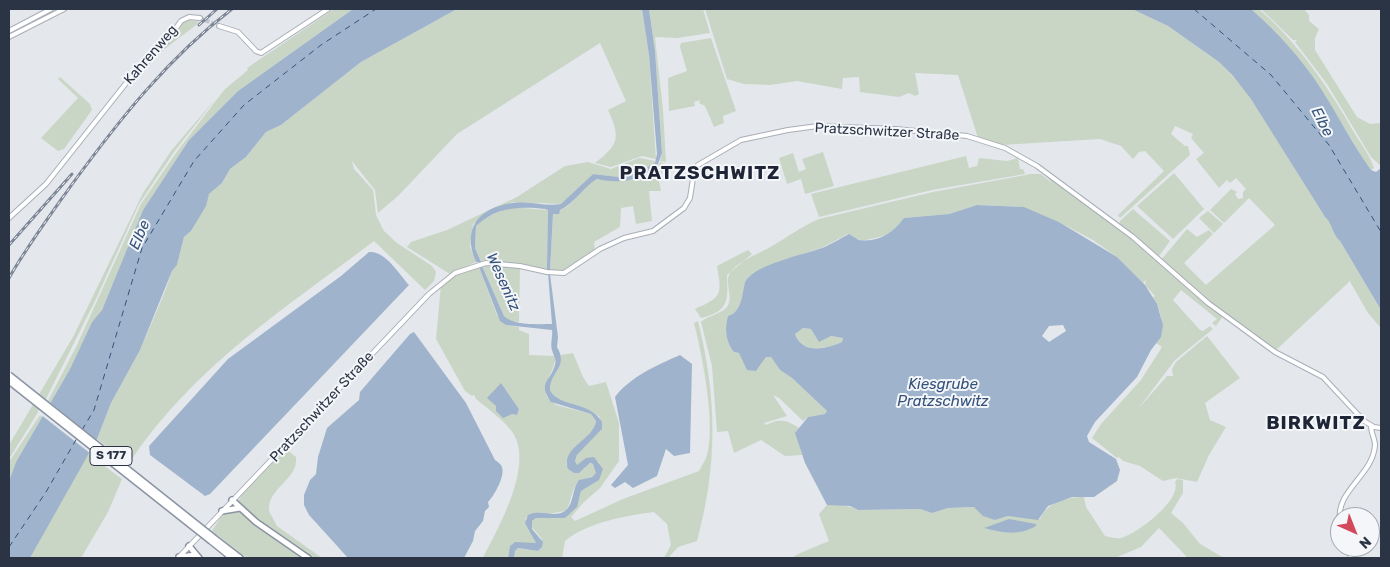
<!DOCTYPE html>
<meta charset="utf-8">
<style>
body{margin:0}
#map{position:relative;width:1390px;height:567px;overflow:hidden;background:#e4e7ec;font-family:Rubik,sans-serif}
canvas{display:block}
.frame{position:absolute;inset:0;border:10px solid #2b3445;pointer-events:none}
.north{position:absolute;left:1330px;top:507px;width:50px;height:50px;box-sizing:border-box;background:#f4f6f9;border:1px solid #a4a8b1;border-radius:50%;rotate:136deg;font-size:14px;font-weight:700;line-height:20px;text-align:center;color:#2b3445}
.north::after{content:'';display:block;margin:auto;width:18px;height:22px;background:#d1495b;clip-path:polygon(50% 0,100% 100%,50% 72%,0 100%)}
</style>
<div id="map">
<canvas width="1390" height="567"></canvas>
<div class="frame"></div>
<div class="north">N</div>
</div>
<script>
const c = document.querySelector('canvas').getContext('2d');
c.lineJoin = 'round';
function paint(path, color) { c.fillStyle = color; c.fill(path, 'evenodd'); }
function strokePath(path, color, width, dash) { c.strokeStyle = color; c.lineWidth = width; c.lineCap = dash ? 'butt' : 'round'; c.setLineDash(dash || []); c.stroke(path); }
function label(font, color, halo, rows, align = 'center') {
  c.font = font + ' Rubik,sans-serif'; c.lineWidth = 4; c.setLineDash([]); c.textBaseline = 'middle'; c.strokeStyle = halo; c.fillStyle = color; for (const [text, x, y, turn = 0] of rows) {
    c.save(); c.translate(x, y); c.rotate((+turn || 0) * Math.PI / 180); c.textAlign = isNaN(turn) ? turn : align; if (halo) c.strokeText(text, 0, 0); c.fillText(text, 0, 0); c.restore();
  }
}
const green = new Path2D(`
 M334 9H353L238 91 189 140 143 210 102 310 92 322 70 369 50 403 48 401 77 345 141 204 176 153 224 90 248 70 247 68Z
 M457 9H642L649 55 656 159 642 156 611 167 595 163C620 144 620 137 608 110L626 101 600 43 457 134 398 196 378 213 375 190 352 161 354 169 373 190 376 215 384 231 397 243 432 266 436 272 434 281 425 290 374 241C284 309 193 367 129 463L97 439 111 403 140 350 164 294 172 271 177 265 184 237 191 231 209 194 222 183 230 169 246 157 266 132 281 125 361 62Z
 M649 9H703L710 33 677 38 655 37 663 110 666 162 660 161 662 153 655 51Z
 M705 9H1132L1168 26 1219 62 1236 80 1251 98 1325 217C1333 223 1333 234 1340 241L1381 310V328L1368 313 1349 280V282L1276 350 1210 302 1161 260 1187 229 1197 237 1209 230 1213 234 1184 263 1206 285 1275 225 1249 198 1224 223 1210 210 1231 189 1237 192 1235 194 1238 199 1243 198V192L1246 189 1236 178 1230 183 1227 180 1219 188 1196 159 1204 153 1191 138 1193 134 1175 126 1171 134 1185 146H1188L1190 155 1120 218 1118 215 1164 171 1145 151 1139 152 1133 159 1121 146 1100 139 1001 145 978 138 958 75 915 73 919 94 915 96 909 93 899 97 860 92 859 77 843 78 842 89 797 81 770 85 744 84 727 79Z
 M1251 9H1259C1299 44 1329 88 1355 134 1362 145 1370 156 1374 168L1371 170 1365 162C1332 107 1299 51 1251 9Z
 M1261 9H1304L1309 15V21L1319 29 1315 38V50L1357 117 1370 124 1381 123V166L1371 157 1327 84 1295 42 1297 40H1293Z
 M190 20 200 22 153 58 183 23Z
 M711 38 736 111 723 116 724 123 714 127 705 106 699 103 700 100 694 102 695 106 669 111 668 78 687 71 680 47 681 43Z
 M60 77 90 104 92 110 64 149 58 151 41 138 78 98 58 79Z
 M217 97 174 152 139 204 95 301 46 399H43L37 414 9 459V445L73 337 143 193 171 151Z
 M823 152 834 186 805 194 801 179 787 184 779 158 793 153 799 172 806 169 802 159Z
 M966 156 969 168 977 166 979 158 1007 161 1018 158 1020 169H1023L1025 174 932 190 819 217 811 194Z
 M639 158 655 161V164L640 171 619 177 593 174 562 204 512 202 473 224 470 247 476 262 450 274 407 247 411 242 447 230 517 197 565 166 588 162 611 169Z
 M660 162 665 164 659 181 661 191H649L652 221 636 224 633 206 621 208 620 227 594 242 595 251C580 262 570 273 550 271L553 214C557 211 562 209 566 207 578 199 585 182 599 179 618 175 649 184 660 162Z
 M1040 170 1132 238 1223 316 1216 326 1212 323 1217 319 1181 290 1173 300 1200 330 1203 331 1210 326 1213 329 1175 360 1138 409 1167 376H1173L1172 369 1176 362 1207 336 1240 378 1205 403 1210 420 1226 427 1209 455 1197 482 1176 478 1163 481 1140 466 1123 461 1119 457 1117 458 1092 438 1101 424 1141 380 1162 347 1156 343C1167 330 1161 311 1153 297L1155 296 1145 285 1146 280 1143 283 1117 257 1093 240 1059 222 1023 207 977 205 949 214 905 218 888 235 862 241 848 234 821 248 779 262 745 282C742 294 742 312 728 316 724 329 726 343 734 352L739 353 756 371 766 357H771L780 370 792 378 827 411 826 414 808 417 803 421 779 398 773 395 787 416 764 423 766 425C779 418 788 420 799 428L796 433 802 455 785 456 761 440 734 453 728 431 717 432 712 366 701 322C707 316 721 314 727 307 734 297 724 282 730 273 739 260 759 254 772 246 788 237 802 226 819 219L933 192 1031 174H1041L1053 184Z
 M1174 173 1204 209 1173 239 1137 206Z
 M510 207 548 210 547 271 506 262H481L475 248 476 226 483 219Z
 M1133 209 1170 241 1159 256 1119 226 1120 221Z
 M1208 211 1223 224 1214 233 1199 218Z
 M748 250 752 254 727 275C728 301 729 311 701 318L695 309C722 297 722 295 717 266Z
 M486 265 520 268 519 322 508 321 504 316 482 266Z
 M479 267 497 315 506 325 519 327V330L529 334V355L555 356C556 372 542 380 547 397L556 405 591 414 596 421C594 440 568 444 566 465L583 470 588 464H593L597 473C590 480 581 476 576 485 570 493 572 503 565 511L525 518 536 543H530L509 552 508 558H483C498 528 534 466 513 433 504 420 488 409 476 399L474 395 472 396 465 391 436 339 441 285 456 274ZM501 383 519 409 517 415 496 411Z
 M698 321C717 398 718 464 697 541L678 547 669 557 664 558 671 545 667 524 654 512C625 516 588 522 565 541L562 558H514L515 551 518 548 538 551 542 547V539L530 525 532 521 536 518H565L579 499 581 491 599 480V462L577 465 575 461 577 455 602 429 599 416 557 399 550 390C550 377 560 368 561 355L573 353 583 377 589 386 606 382 619 423V461L600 488 584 502 571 517 575 521 623 499 699 471C701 467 704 462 706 458 717 428 702 354 694 323Z
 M803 328 811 329 819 341 831 336 843 338 842 342C825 349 803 355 795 333Z
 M40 415 42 417 16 462 9 481V462Z
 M287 450 296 457C299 479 267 488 269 511L277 526 322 558H311L256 520 238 502 243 492 281 452Z
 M88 454 122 479 108 512 81 558H30Z
 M1177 479 1183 480V493L1171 513 1183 523 1200 544 1224 558H1188L1159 528 1141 547 1115 558H792L798 554 829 541 819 514 827 505C838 504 848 505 858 510L920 509 932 513 948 508 975 507 995 520 1008 516 1040 519C1047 502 1067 497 1084 497L1086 507 1105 536C1110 537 1116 539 1121 538 1137 534 1182 500 1175 482Z
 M237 510 304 558H247L212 531C220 520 221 511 237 510Z`);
const water = new Path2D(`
 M353 9H457L361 62 281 125 266 132 246 157 230 169 222 183 209 194 206 206 191 231 184 237 177 265 172 271 140 350 111 403 97 439 34 551 30 558H9V481L16 462 70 369 92 322 102 310 143 210 189 140 238 91Z
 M642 9H649L655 51 662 153 657 167C637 181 621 184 597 179 583 187 575 203 560 210L559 214H553L550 271H547V266L548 210 545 209C519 206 496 207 476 226L475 248 481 262H476C462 230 477 208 512 203 528 200 545 207 561 204L593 174 619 177 640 171 655 163 657 154 649 55Z
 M1132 9H1251C1276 31 1302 59 1321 89 1338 115 1352 144 1371 170L1376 172 1381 168V310L1340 241C1332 234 1332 222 1325 217L1251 99 1233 76 1219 62 1168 26Z
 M977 205 1024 207 1059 222 1117 257 1145 285 1157 304 1163 325 1161 337 1151 350 1137 377 1095 422 1087 436 1089 442 1116 459 1120 470 1117 481 1094 497H1072L1048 506 1038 520 1008 516 995 520 983 516 974 507 948 508 932 513 920 509 858 510 850 506 827 505 805 463 795 433 808 417 825 414 827 411 792 378 780 370 771 357H766L756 371 747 370 739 353 734 352C726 343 724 329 728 316 742 312 742 294 745 282 755 264 803 255 822 248 830 245 841 238 849 234L859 240C878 243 893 233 904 218L949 214ZM1063 325 1066 331 1049 342 1042 336 1049 326ZM803 328 811 329 819 342 831 336 843 338 842 342C826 349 803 355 795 334Z
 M369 252C385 250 400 275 409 285L210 494 205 496 150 455 149 446 228 359 341 276Z
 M482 266 504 316C514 326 538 324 552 324L548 273 550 274 558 337 557 347C569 367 550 371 550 390 559 408 589 400 602 422V429L577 455 575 461 577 465 586 458 594 457 603 469 599 480 581 491 577 507 565 518H536L532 521V529L543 542 542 547 538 551 518 548 515 551 514 558H508L510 546 515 542 536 543 525 523 528 515C540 508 557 520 567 509 574 502 572 489 579 480L592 477 596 473 593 464 590 463 579 473H574L568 469C560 447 594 440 596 421L591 414 551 402C537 382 551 381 555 365 557 359 553 355 552 350 550 344 553 336 552 330L506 325 500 321 479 267Z
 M414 332 466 403 495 460C497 461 499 463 501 465 507 474 494 496 488 502L489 507 485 511 483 521 475 531 473 541 464 558H348L309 515 304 505V495L310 480 316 474 318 457 327 428 359 400 360 392 410 334Z
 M680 355 692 364 690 453 674 456 666 449 657 476 633 488 625 482 615 488 611 485 628 465 615 397C630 377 657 365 680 355Z
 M501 383 519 409 517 415 512 414 503 418 496 411V406L487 398Z
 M1009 519 1036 524V526C1018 536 1003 533 984 528Z`);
const pier = new Path2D(`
 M48 401 98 441 91 454 40 414Z`);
const ferry = new Path2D(`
 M1194 9 1271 75 1329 145 1381 232
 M82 430 94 410 142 248 194 161 244 105 321 45 376 9
 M9 547 46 492 77 438`);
const secondaryTunnel = new Path2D(`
 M200 18 219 26`);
const secondary = new Path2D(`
 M219 26 238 32 256 51 261 53 328 9
 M9 31 51 9
 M9 37 64 9
 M9 218 46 184 127 82 164 45 181 21 189 17 200 18
 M1340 522C1335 490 1373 476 1375 445 1375 439 1371 433 1371 426
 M1348 547 1351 558
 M179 557 429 294 455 273 486 263 520 266 547 272 564 273 600 249 624 238 653 231 684 208 690 198 694 172 698 165 741 140 788 130 818 126 896 129 967 136 1005 148 1037 166 1133 237 1208 303 1275 352 1323 377 1364 421 1374 427 1381 428`);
const highway = new Path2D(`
 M232 500 256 522 308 558
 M222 511 240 508
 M214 538 240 558
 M211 541 232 558
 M189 546 199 558
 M179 557 196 555`);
const rail = new Path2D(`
 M199 25 217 9
 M9 245 72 174
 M9 278C28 245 51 214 73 183 120 119 168 58 232 9`);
const highwayBridge = new Path2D(`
 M9 375 214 538
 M9 381 211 541`);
const shields = [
 [111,456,42]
];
const shieldNames = [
 ["S 177",111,456]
];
const streetNames = [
 ["Kahrenweg",151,55,-49],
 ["Pratzschwitzer Straße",887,132,3],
 ["Pratzschwitzer Straße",322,407,-47]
];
const waterNames = [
 ["Elbe",1322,122,63],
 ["Elbe",140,235,-67],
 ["Wesenitz",503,282,66],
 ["Kiesgrube",943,385],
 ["Pratzschwitz",943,402]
];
const districtNames = [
 ["PRATZSCHWITZ",700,174],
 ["BIRKWITZ",1316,424]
];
paint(green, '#c9d6c5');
paint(water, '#9fb4cc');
paint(pier, '#e4e7ec');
strokePath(ferry, '#34527a', 1, [6, 5]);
strokePath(secondaryTunnel, '#bfc3cb', 4, [4, 2]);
strokePath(secondary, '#a9aeb7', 6);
strokePath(highway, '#8b94a3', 8);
strokePath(secondary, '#fff', 4);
strokePath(highway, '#fff', 5);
strokePath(rail, '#7d8696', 3);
strokePath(rail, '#f4f6f9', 1, [4]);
strokePath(highwayBridge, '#8b94a3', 8, []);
strokePath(highwayBridge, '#fff', 5);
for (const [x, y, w] of shields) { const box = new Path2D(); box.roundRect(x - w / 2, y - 9.5, w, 19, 4); c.fillStyle = '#f4f6f9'; c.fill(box); strokePath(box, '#2b3445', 1); }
label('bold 12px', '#2b3445', null, shieldNames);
label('14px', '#2b3445', '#f4f6f9', streetNames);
label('italic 15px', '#34527a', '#f4f6f9', waterNames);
c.letterSpacing = '1px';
label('bold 19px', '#1d2536', '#f4f6f9', districtNames);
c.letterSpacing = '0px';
</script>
